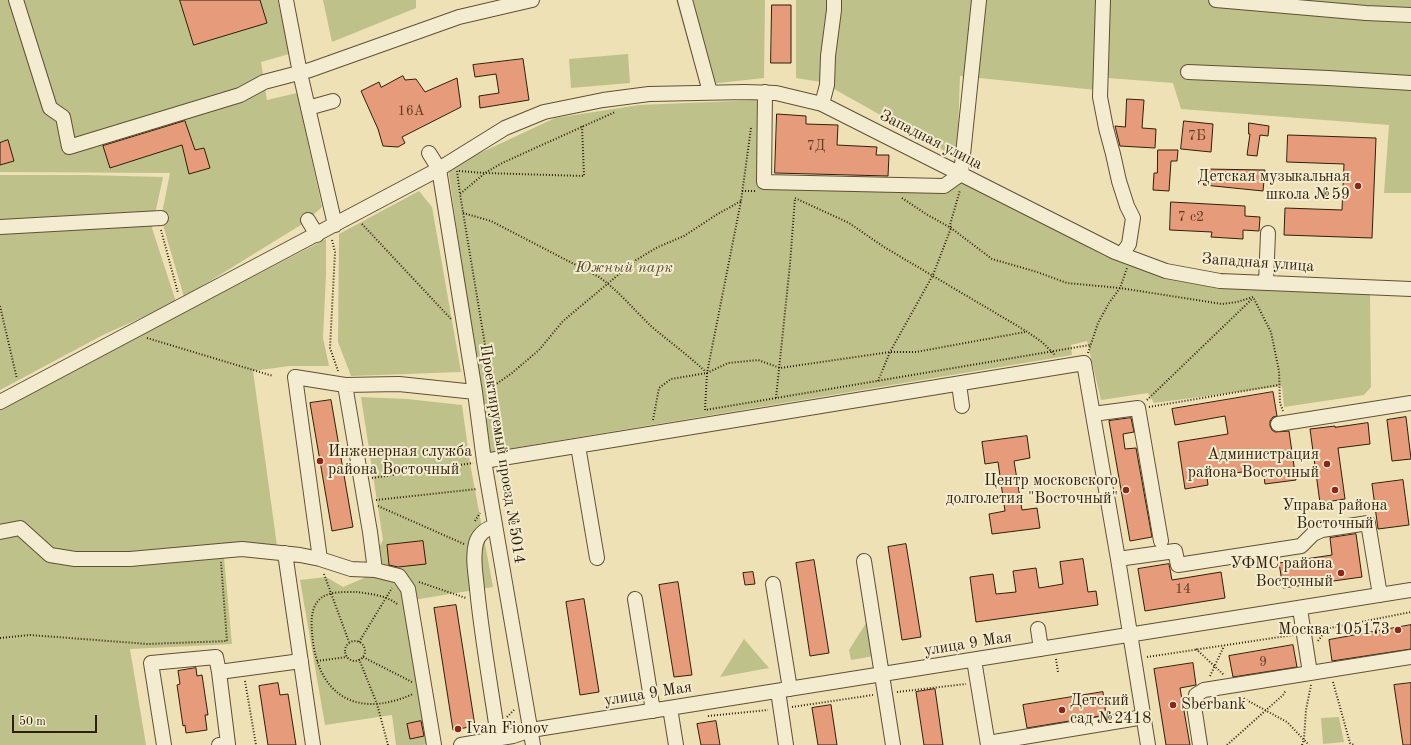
<!DOCTYPE html>
<meta charset="utf-8">
<style>
body{margin:0}
#map{position:relative;width:1411px;height:745px;overflow:hidden;background:#eee1b6;font-family:"Old Standard TT",serif}
canvas{display:block}
.scale{position:absolute;left:12px;top:715px;width:85px;height:18px;box-sizing:border-box;border:2px solid #2f1f08;border-top:0;padding-left:5px;font-size:12px;line-height:14px;white-space:nowrap;color:#2f1f08;-webkit-text-stroke:3px #f4ecd0;paint-order:stroke}
</style>
<div id="map">
<canvas width="1411" height="745"></canvas>
<div class="scale">50 m</div>
</div>
<script>
const c = document.querySelector('canvas').getContext('2d');
c.lineJoin = 'round';
function paint(path, color) { c.fillStyle = color; c.fill(path, 'evenodd'); }
function strokePath(path, color, width, dash) { c.strokeStyle = color; c.lineWidth = width; c.lineCap = dash ? 'butt' : 'round'; c.setLineDash(dash || []); c.stroke(path); }
function label(font, color, halo, rows, align = 'center') {
  c.font = font + ' "Old Standard TT",serif'; c.lineWidth = 4; c.setLineDash([]); c.textBaseline = 'middle'; c.strokeStyle = halo; c.fillStyle = color; for (const [text, x, y, turn = 0] of rows) {
    c.save(); c.translate(x, y); c.rotate((+turn || 0) * Math.PI / 180); c.textAlign = isNaN(turn) ? turn : align; if (halo) c.strokeText(text, 0, 0); c.fillText(text, 0, 0); c.restore();
  }
}
const green = new Path2D(`
 M0 0H278L289 54 261 62 267 100 297 93 322 207 304 223 184 297 161 218 170 173 0 172Z
 M323 0H416V8L332 42Z
 M676 0H765L764 78 700 85Z
 M796 0H1411V193H1384L1389 125 1181 109 1173 83 1095 77 1096 90 960 76 957 158 827 85 821 82 796 78Z
 M628 54 630 83 571 88 569 59Z
 M759 100V185L923 193 953 189 965 179 1104 256 1159 276 1215 288 1370 295 1371 387 1364 395 1284 407 1282 386 1154 403 1148 393 1101 400 1087 341 1071 345 1072 355 489 452 448 168 555 118 639 105Z
 M0 175H86L163 177 152 228 176 302 103 335 0 390Z
 M419 191 432 207 461 372 351 376 338 342 339 234Z
 M326 239V275L323 338 329 366H289L253 371 277 546 223 547 232 644 130 649 146 745H0V408Z
 M361 397 407 399 462 405 470 463 493 587 407 601 430 743 423 745H396L392 715 325 725 300 580 326 577 343 587 378 572V550L383 540Z
 M868 620 874 656 851 660 849 650Z
 M744 639 769 668 720 677Z
 M1339 717 1344 742 1323 744 1321 718Z`);
const building = new Path2D(`
 M180 0H260L267 23 194 45Z
 M772 5H791V63H771Z
 M523 59 529 100 480 108 479 96 499 93 496 74 475 77 473 65Z
 M403 76 405 80 416 79 425 92 457 78 461 107 402 137 405 143 398 147 383 146 378 129 361 91 379 82 381 87Z
 M1127 99 1144 100 1142 128 1156 129 1155 148 1120 146 1115 126 1125 127Z
 M777 114 806 116V124L838 125 837 145 877 147 876 155H889L888 176 775 173Z
 M185 121 195 150 204 148 210 168 189 174 182 145 110 168 103 146Z
 M1184 121 1213 124 1211 152 1181 149Z
 M1249 123 1269 126 1268 136 1260 135 1257 156 1247 155 1250 134H1249Z
 M1288 135 1376 138 1372 238 1284 235 1285 208 1342 210 1344 164 1287 162Z
 M8 140 14 161 0 165V143Z
 M1158 150H1178L1177 161H1171L1169 191 1153 190 1154 173H1157Z
 M1204 169 1265 170 1263 191 1204 185Z
 M1171 202 1245 206V216L1260 217 1259 231 1243 230V239L1211 237 1212 232 1170 230Z
 M1273 392 1277 416 1273 417 1270 421V426L1272 430 1275 432 1289 431 1296 480 1265 484 1263 469 1207 477 1208 485 1185 489 1178 442 1228 434 1225 416 1175 425 1172 409Z
 M331 400 353 527 332 531 310 403Z
 M1406 417 1411 459 1392 461 1387 420Z
 M1131 418 1134 432 1123 434 1125 449 1136 448 1152 537 1130 541 1109 421Z
 M1368 423 1370 444 1338 448 1345 499 1320 503 1310 429 1335 426V427Z
 M1027 436 1030 458 1014 461 1022 510 1037 508 1040 528 992 534 989 514 1005 511 998 462 985 464 982 442Z
 M1403 480 1409 525 1378 529 1372 484Z
 M1356 534 1362 577 1283 588 1279 563 1332 555 1330 538Z
 M423 541 426 564 398 567 389 565 387 545Z
 M906 544 921 637 902 640 888 547Z
 M1083 559 1088 592 1096 591 1098 605 976 622 970 577 993 574 996 594 1016 592 1013 571 1036 568 1039 588 1063 584 1060 562Z
 M814 560 829 653 810 656 796 563Z
 M1169 564 1172 580 1221 572 1225 598 1145 611 1138 569Z
 M753 572 755 584 745 585 743 573Z
 M678 582 692 675 674 677 659 585Z
 M584 599 599 692 580 695 566 602Z
 M456 605 475 726 453 730 434 608Z
 M1411 625V649L1332 661 1329 640Z
 M1293 645 1297 667 1233 677 1229 656Z
 M1193 663 1196 685 1180 688 1190 745H1166L1154 669Z
 M196 668 197 676 202 675 208 715H205L207 730 186 733 185 725 183 726 177 685 180 684 178 671Z
 M278 683 280 695 288 694 296 745H268L259 686Z
 M1411 683V745H1403L1394 685Z
 M935 689 943 745H924L916 692Z
 M1103 692 1106 715 1027 728 1023 705Z
 M831 705 837 745H818L812 708Z
 M421 721 424 736 410 739 407 724Z
 M716 721 720 745H701L697 724Z`);
const path = new Path2D(`
 M751 128 741 201 707 373 705 410 1090 345
 M457 171 460 194
 M459 171 485 173 584 176 582 126
 M742 191H755
 M902 198 926 214 951 228 992 259 1037 272 1067 283 1120 288 1222 304 1237 302 1253 297 1271 332 1279 371 1280 403 1283 411
 M463 213 491 221 599 277C619 291 634 310 652 327 670 342 689 356 706 372
 M362 224 451 319
 M161 230 178 293
 M332 240 335 252 330 348 338 371
 M0 306 17 379
 M147 338 273 376
 M1088 353 1098 323 1109 303 1120 288 1127 268
 M878 381 890 352 933 275 951 228 950 225 960 190
 M492 387 512 373 539 350 563 321 636 260 658 247 684 236 716 215 741 201
 M776 398 790 264 795 198 849 223 884 247 1026 331 1042 342 1055 355
 M1147 400 1252 299
 M1149 407 1279 385
 M653 420 659 388 671 379 707 373 728 363 758 360 780 368 890 352H916L1025 332
 M503 445 492 387 460 194 485 173 502 163 615 112
 M372 478 473 463
 M376 500 477 489
 M378 506 464 544
 M475 521 480 513
 M324 574 349 642
 M419 582 466 598
 M397 604C386 595 370 594 357 592 346 592 330 591 321 598 311 606 311 621 312 632 316 694 355 720 413 694
 M1315 631 1411 612
 M0 638 30 635 148 644 227 641 221 562
 M1318 641 1326 630
 M345 651a10 10 0 1 1 20 0a10 10 0 1 1-20 0Z
 M359 642 392 588
 M1196 649 1224 675
 M363 657 412 682
 M1147 657 1293 635
 M359 659 377 704 388 745
 M1056 659 1058 672
 M317 661 347 657
 M1210 676 1224 646
 M245 681 256 745
 M1333 682 1350 743 1354 745
 M897 692 966 684
 M1241 697 1287 722 1309 745
 M792 707 873 695
 M708 716 768 710
 M507 717 514 710
 M1227 745 1283 695 1286 690
 M1302 745 1304 739 1306 710 1311 685`);
const minor = new Path2D(`
 M16 0 50 108 63 117 69 147 240 95 264 82 310 70 459 17 532 0
 M286 0 300 73 335 225
 M685 0 710 92
 M1103 0 1100 97 1106 128 1113 154 1119 181 1127 206 1133 218 1129 244 1122 254
 M1216 0 1366 13 1411 15
 M1188 72 1328 78 1411 83
 M765 92 764 182 944 186 961 174 979 0
 M822 104 827 85 828 56 834 10V0
 M308 108 333 101
 M429 153 439 169 475 392 484 461 533 745
 M308 220 317 235
 M0 227 161 218
 M1266 283 1268 233
 M959 384 962 406
 M0 402 439 169 505 128 544 112 603 100 649 94 745 92 776 93 822 104 1115 252 1166 271 1220 281 1411 289
 M1093 414 1138 408 1161 541
 M1278 424 1411 403
 M578 446 597 558
 M484 461 1084 363 1118 559 1148 745
 M495 526C486 529 479 533 476 543 472 558 476 575 477 589 482 639 491 688 498 737
 M0 532 20 528 50 555 75 559H130L242 549 300 555 320 559 351 569 375 570 370 532 345 385 399 384 475 392
 M285 553 313 745
 M320 559 295 377 345 385
 M1118 559 1175 551 1178 565 1301 546 1313 534 1322 530 1368 523 1380 595
 M864 561 893 745
 M375 570 399 576 408 589 434 745
 M773 584 790 689
 M635 599 653 711
 M1300 609 1310 673
 M1038 629 1041 649
 M974 660 988 745
 M219 672 228 744 219 745
 M778 691 786 745
 M670 708 676 745
 M988 743 1144 717
 M164 745 151 663 216 657 219 672 301 661
 M461 745 513 736 531 730 1411 590
 M1200 745 1194 706 1196 695 1204 690 1411 657`);
const markers = [
 [1358,186,4,"#8f2418"],
 [320,461,4,"#8f2418"],
 [1327,464,4,"#8f2418"],
 [1126,490,4,"#8f2418"],
 [1335,490,4,"#8f2418"],
 [1341,573,4,"#8f2418"],
 [1398,630,4,"#8f2418"],
 [1173,705,4,"#8f2418"],
 [1062,710,4,"#8f2418"],
 [458,729,4,"#8f2418"]
];
const numberNames = [
 ["16А",411,111],
 ["7Б",1197,136],
 ["7Д",816,146],
 ["7 с2",1191,217],
 ["14",1183,589],
 ["9",1263,662]
];
const streetNames = [
 ["Западная улица",931,140,27],
 ["Западная улица",1258,263,4],
 ["Проектируемый проезд №5014",502,454,81],
 ["улица 9 Мая",968,644,-9],
 ["улица 9 Мая",648,694,-9]
];
const poiNames = [
 ["Детская музыкальная",1350,177],
 ["школа №59",1350,195],
 ["Инженерная служба",328,452,"left"],
 ["района Восточный",328,470,"left"],
 ["Администрация",1319,455],
 ["района Восточный",1319,473],
 ["Центр московского",1118,481],
 ["долголетия \"Восточный\"",1118,499],
 ["Управа района",1335,506,"center"],
 ["Восточный",1335,524,"center"],
 ["УФМС района",1333,564],
 ["Восточный",1333,582],
 ["Москва 105173",1390,630],
 ["Детский",1070,701,"left"],
 ["сад №2418",1070,719,"left"],
 ["Sberbank",1181,705,"left"],
 ["Ivan Fionov",466,729,"left"]
];
const parkNames = [
 ["Южный парк",624,268]
];
paint(green, '#bec18a');
paint(building, '#e69b7b');
strokePath(building, '#2f1f08', 1);
strokePath(minor, '#5f5034', 16);
strokePath(path, '#2f1f08', 2, [1, 2]);
strokePath(minor, '#f4ecd0', 14);
for (const [x, y, r, color] of markers) { const dot = new Path2D(); dot.arc(x, y, r, 0, 2 * Math.PI); c.fillStyle = color; c.fill(dot); strokePath(dot, '#f4ecd0', 1.5); }
label('14px', '#5d3e25', null, numberNames);
label('16px', '#2f1f08', '#f4ecd0', streetNames);
label('16px', '#2f1f08', '#f4ecd0', poiNames, 'right');
label('italic 16px', '#5a502f', '#f4ecd0', parkNames);
</script>
